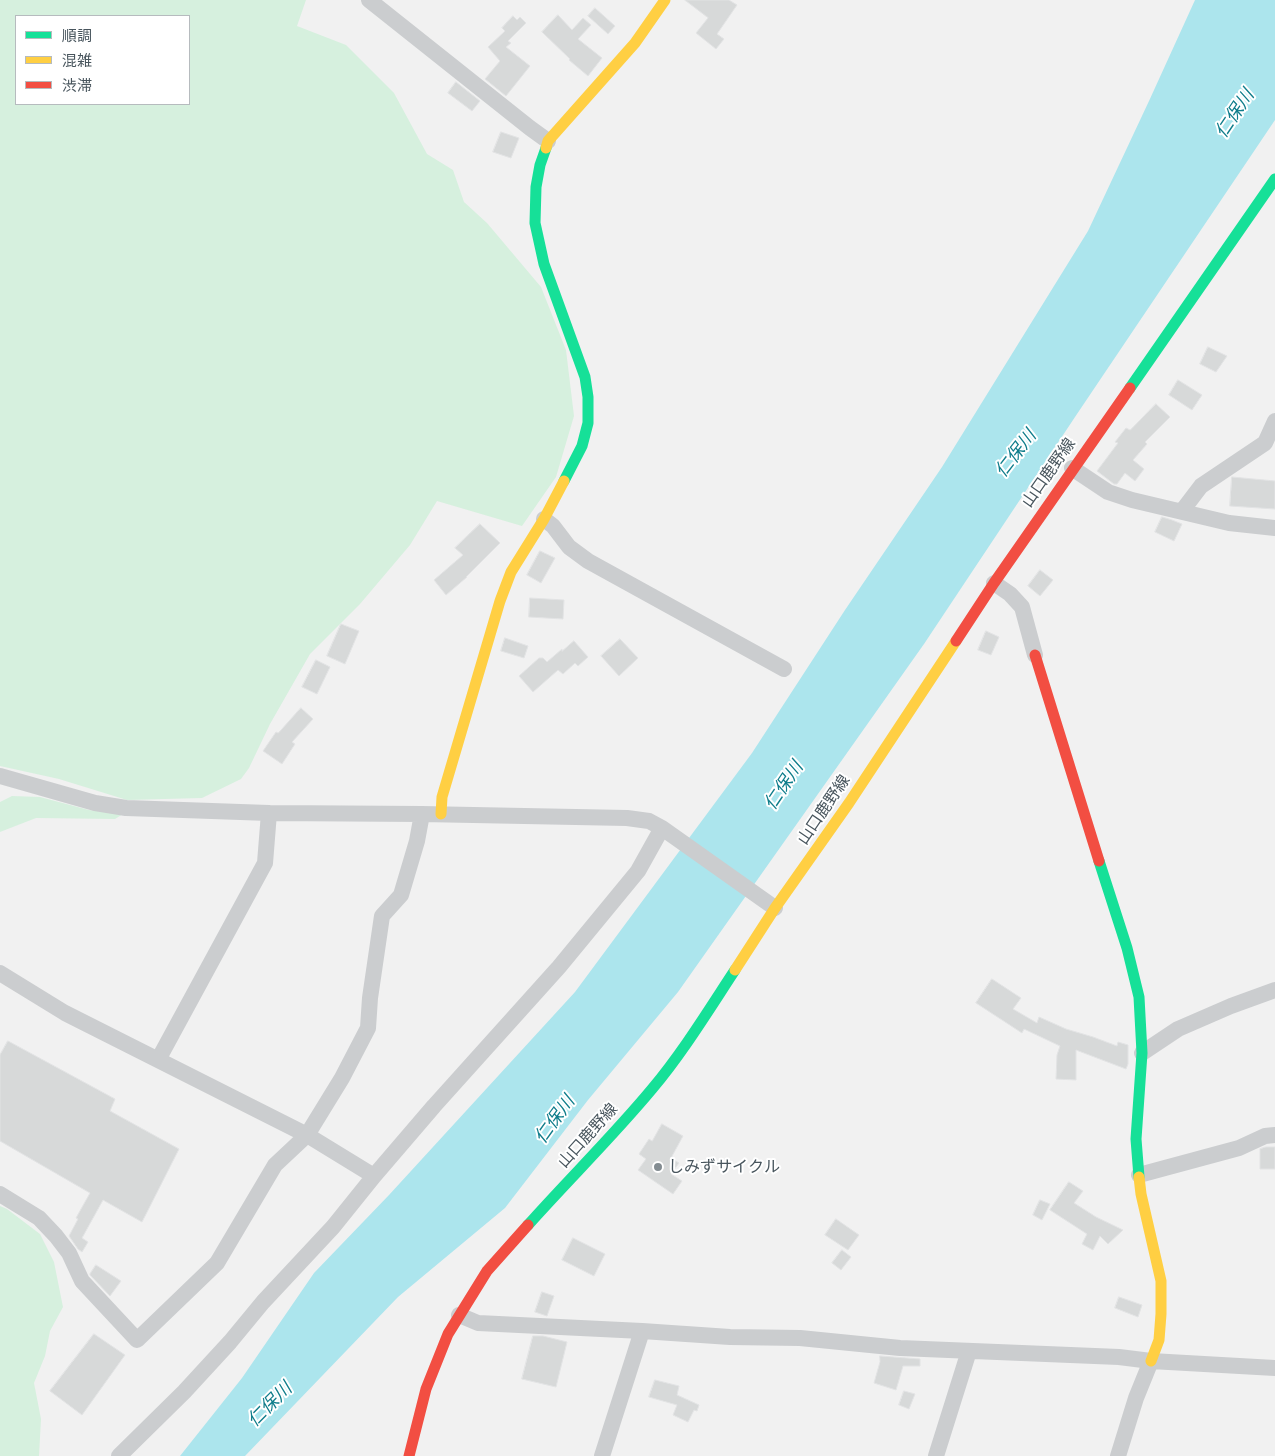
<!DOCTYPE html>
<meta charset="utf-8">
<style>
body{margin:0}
#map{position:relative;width:1275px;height:1456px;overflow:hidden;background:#f1f1f1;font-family:"Noto Sans","Noto Sans JP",sans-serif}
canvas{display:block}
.legend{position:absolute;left:15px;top:15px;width:175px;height:90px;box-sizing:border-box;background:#fff;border:1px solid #b6bbbe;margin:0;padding:6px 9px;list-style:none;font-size:15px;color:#48555d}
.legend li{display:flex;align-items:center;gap:10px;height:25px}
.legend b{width:25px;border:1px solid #b6bbbe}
</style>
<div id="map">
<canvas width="1275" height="1456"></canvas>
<ul class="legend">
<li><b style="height:6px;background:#16e098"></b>順調</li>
<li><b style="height:6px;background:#ffcf43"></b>混雑</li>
<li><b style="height:6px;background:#f24e42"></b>渋滞</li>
</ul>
</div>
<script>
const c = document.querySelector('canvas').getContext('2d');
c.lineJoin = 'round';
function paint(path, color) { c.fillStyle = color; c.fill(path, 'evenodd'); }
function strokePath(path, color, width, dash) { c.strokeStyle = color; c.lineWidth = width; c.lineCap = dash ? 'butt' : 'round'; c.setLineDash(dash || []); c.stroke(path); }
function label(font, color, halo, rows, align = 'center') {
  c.font = font + ' "Noto Sans","Noto Sans JP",sans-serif'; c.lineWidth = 4; c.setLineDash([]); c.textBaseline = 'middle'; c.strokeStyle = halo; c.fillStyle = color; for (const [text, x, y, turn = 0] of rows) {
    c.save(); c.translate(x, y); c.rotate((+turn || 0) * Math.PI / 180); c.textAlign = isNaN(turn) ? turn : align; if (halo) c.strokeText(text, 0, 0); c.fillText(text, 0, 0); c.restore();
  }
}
const green = new Path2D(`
 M0 0H306L297 26 346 45 394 93 427 154 453 170 464 202 487 223 541 287 566 350 574 416 556 477 522 526 437 501 410 545 360 604 310 654 270 724 249 768 241 779 202 798 127 800 59 779 0 766ZM16 16H189V104H16Z
 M12 796 40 797 89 810 123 814 115 819 36 818 0 832V802Z
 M0 1206 7 1209 40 1234 54 1262 63 1307 50 1331 45 1356 34 1383 41 1419 39 1456H0Z`);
const water = new Path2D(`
 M1195 0H1275V120L1077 414 924 644 678 992 588 1100 505 1208 398 1297 245 1456H180L242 1378 314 1273 389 1195 575 992 752 753 845 610 942 467 1088 231 1149 101Z`);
const building = new Path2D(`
 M685 0H729L737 5 717 34 724 39 716 49 696 33 708 18Z
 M595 8 615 26 608 34 588 16Z
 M558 15 572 30 583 18 591 25 578 39 602 58 588 76 569 60 570 59 542 32Z
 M513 16 517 20 520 17 526 23 508 41 511 43 506 47 530 66 506 96 485 79 500 61 488 47 505 31 502 28Z
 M456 82 480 101 472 111 448 93Z
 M501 132 519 138 511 158 493 152Z
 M1208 347 1227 356 1216 372 1200 364Z
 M1178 380 1202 395 1192 410 1169 395Z
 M1156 404 1170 417 1145 442 1147 444 1133 460 1144 469 1135 481 1125 473 1117 484H1114L1097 471 1118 443 1115 442 1126 428 1130 430Z
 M1232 477 1275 481V509L1230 506Z
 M1162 517 1172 520 1182 524 1174 541 1155 532Z
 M480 524 500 543 466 577H467L446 595 434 580 463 555 455 548Z
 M540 551 555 558 541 583 527 575Z
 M1040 570 1053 580 1040 596 1028 586Z
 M530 598 564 600 563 619 529 617Z
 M341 624 359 631 345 664 327 656Z
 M986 631 999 637 991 655 978 650Z
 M505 638 528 646 524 658 501 651Z
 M620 639 638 658 619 676 601 656Z
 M574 641 588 657 578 666 575 663 563 674 558 670 533 692 519 676 539 658H543L547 662 562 649V651Z
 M316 660 330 667 317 694 302 687Z
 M301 708 313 719 292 742 295 744 282 764 263 751 276 732 278 733Z
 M992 979 1021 998 1013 1009 1037 1023 1039 1017 1066 1029 1093 1037 1117 1046 1118 1042 1128 1045V1064L1126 1069 1076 1050V1080L1056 1079 1057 1055 1060 1046 1024 1029 1022 1033 976 1003Z
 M8 1041 115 1099 110 1111 179 1149 142 1222 103 1200 82 1238 88 1242 82 1252 78 1249 69 1236 78 1219 76 1218 90 1193 0 1141V1055Z
 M662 1124 683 1136 671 1158 679 1163 671 1174 682 1181 673 1194 638 1170 646 1159 639 1154 649 1139 652 1141Z
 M1266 1147H1275V1169H1260V1149Z
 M1069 1182 1083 1191 1074 1203 1096 1217 1123 1230 1108 1244 1100 1236 1093 1250 1082 1244 1087 1234 1050 1210Z
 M1040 1200 1050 1204 1042 1220 1033 1215Z
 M836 1219 859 1235 848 1250 825 1235Z
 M573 1238 605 1254 594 1276 562 1260Z
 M842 1250 851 1257 841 1270 832 1263Z
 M96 1265 121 1281 110 1296 90 1275V1274Z
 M542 1292 554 1296 547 1316 535 1312Z
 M1119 1297 1142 1305 1138 1317 1115 1308Z
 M94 1334 125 1355 82 1415 50 1391Z
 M533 1336H543L567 1342 556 1387 522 1379Z
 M880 1356 920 1359V1366H903L896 1390 874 1383 880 1362Z
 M655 1380 679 1386 677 1395 699 1405 697 1411 694 1410 688 1422 673 1415 677 1405 649 1397Z
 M904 1391 915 1394 909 1409 899 1405Z`);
const street = new Path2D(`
 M369 0 530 128 548 141
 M1072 468 1108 492 1132 500 1229 523 1275 528
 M1182 511 1201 486 1265 443 1275 421
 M544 519 553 526 569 547 588 561 784 669
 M994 583 1010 594 1022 607 1035 655
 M0 776 95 803 126 808 269 813 422 814 627 818 649 821 662 828 775 908
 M0 973 65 1013 307 1135 374 1176
 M1142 1053 1178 1029 1231 1006 1275 990
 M158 1060 265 863 269 813
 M1139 1175 1239 1148 1265 1136 1275 1135
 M0 1194 39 1218 56 1236 69 1253 82 1281 137 1340 217 1263 275 1165 307 1135 342 1078 368 1028 370 998 382 916 401 895 417 841 422 814
 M459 1315 478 1323 642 1331 730 1337 800 1338 900 1348 1119 1357 1151 1361 1275 1368
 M119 1456 184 1392 230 1342 263 1302 333 1227 374 1176 434 1106 559 967 638 871 662 828
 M602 1456 642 1331
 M936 1456 969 1351
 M1118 1456 1136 1398 1151 1361`);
const fast = new Path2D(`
 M546 148 540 165 536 187 535 223 544 264 585 377 588 397V423L582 446 564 481
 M1130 388 1275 179
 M1099 861 1127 948 1139 997 1142 1053 1136 1139 1139 1177
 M528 1225C569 1179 613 1136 652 1089 683 1052 708 1011 735 970`);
const slow = new Path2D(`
 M546 148 548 141 635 43 665 0
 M441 814 442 797 500 601 511 572 544 519 564 481
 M735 970 775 908 849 803 956 641
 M1139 1177 1141 1194 1161 1281V1314L1159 1340 1151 1361`);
const jam = new Path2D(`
 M956 641 994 583 1130 388
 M1035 655 1099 861
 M409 1456 426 1389 448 1334 487 1271 528 1225`);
const markers = [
 [658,1167,5,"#838c91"]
];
const streetNames = [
 ["山口鹿野線",1049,473,-55],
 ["山口鹿野線",824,810,-56],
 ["山口鹿野線",588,1136,-48]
];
const poiNames = [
 ["しみずサイクル",668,1167]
];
const waterNames = [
 ["仁保川",1235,114,-56],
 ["仁保川",1016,454,-52],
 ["仁保川",784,786,-56],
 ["仁保川",555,1120,-54],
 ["仁保川",270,1405,-45]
];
paint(green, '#d6f0de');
paint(water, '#ace5ed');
paint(building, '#d7d9d9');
strokePath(building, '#e2e3e4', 1);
strokePath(street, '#cbcdcf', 16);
strokePath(fast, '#16e098', 11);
strokePath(slow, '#ffcf43', 11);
strokePath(jam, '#f24e42', 11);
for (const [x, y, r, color] of markers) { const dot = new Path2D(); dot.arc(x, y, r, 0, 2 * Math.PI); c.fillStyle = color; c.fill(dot); strokePath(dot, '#fff', 2); }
label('16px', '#48555d', '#fff', streetNames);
label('16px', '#48555d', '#fff', poiNames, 'left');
label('italic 18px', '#0f7d8b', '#fff', waterNames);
</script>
